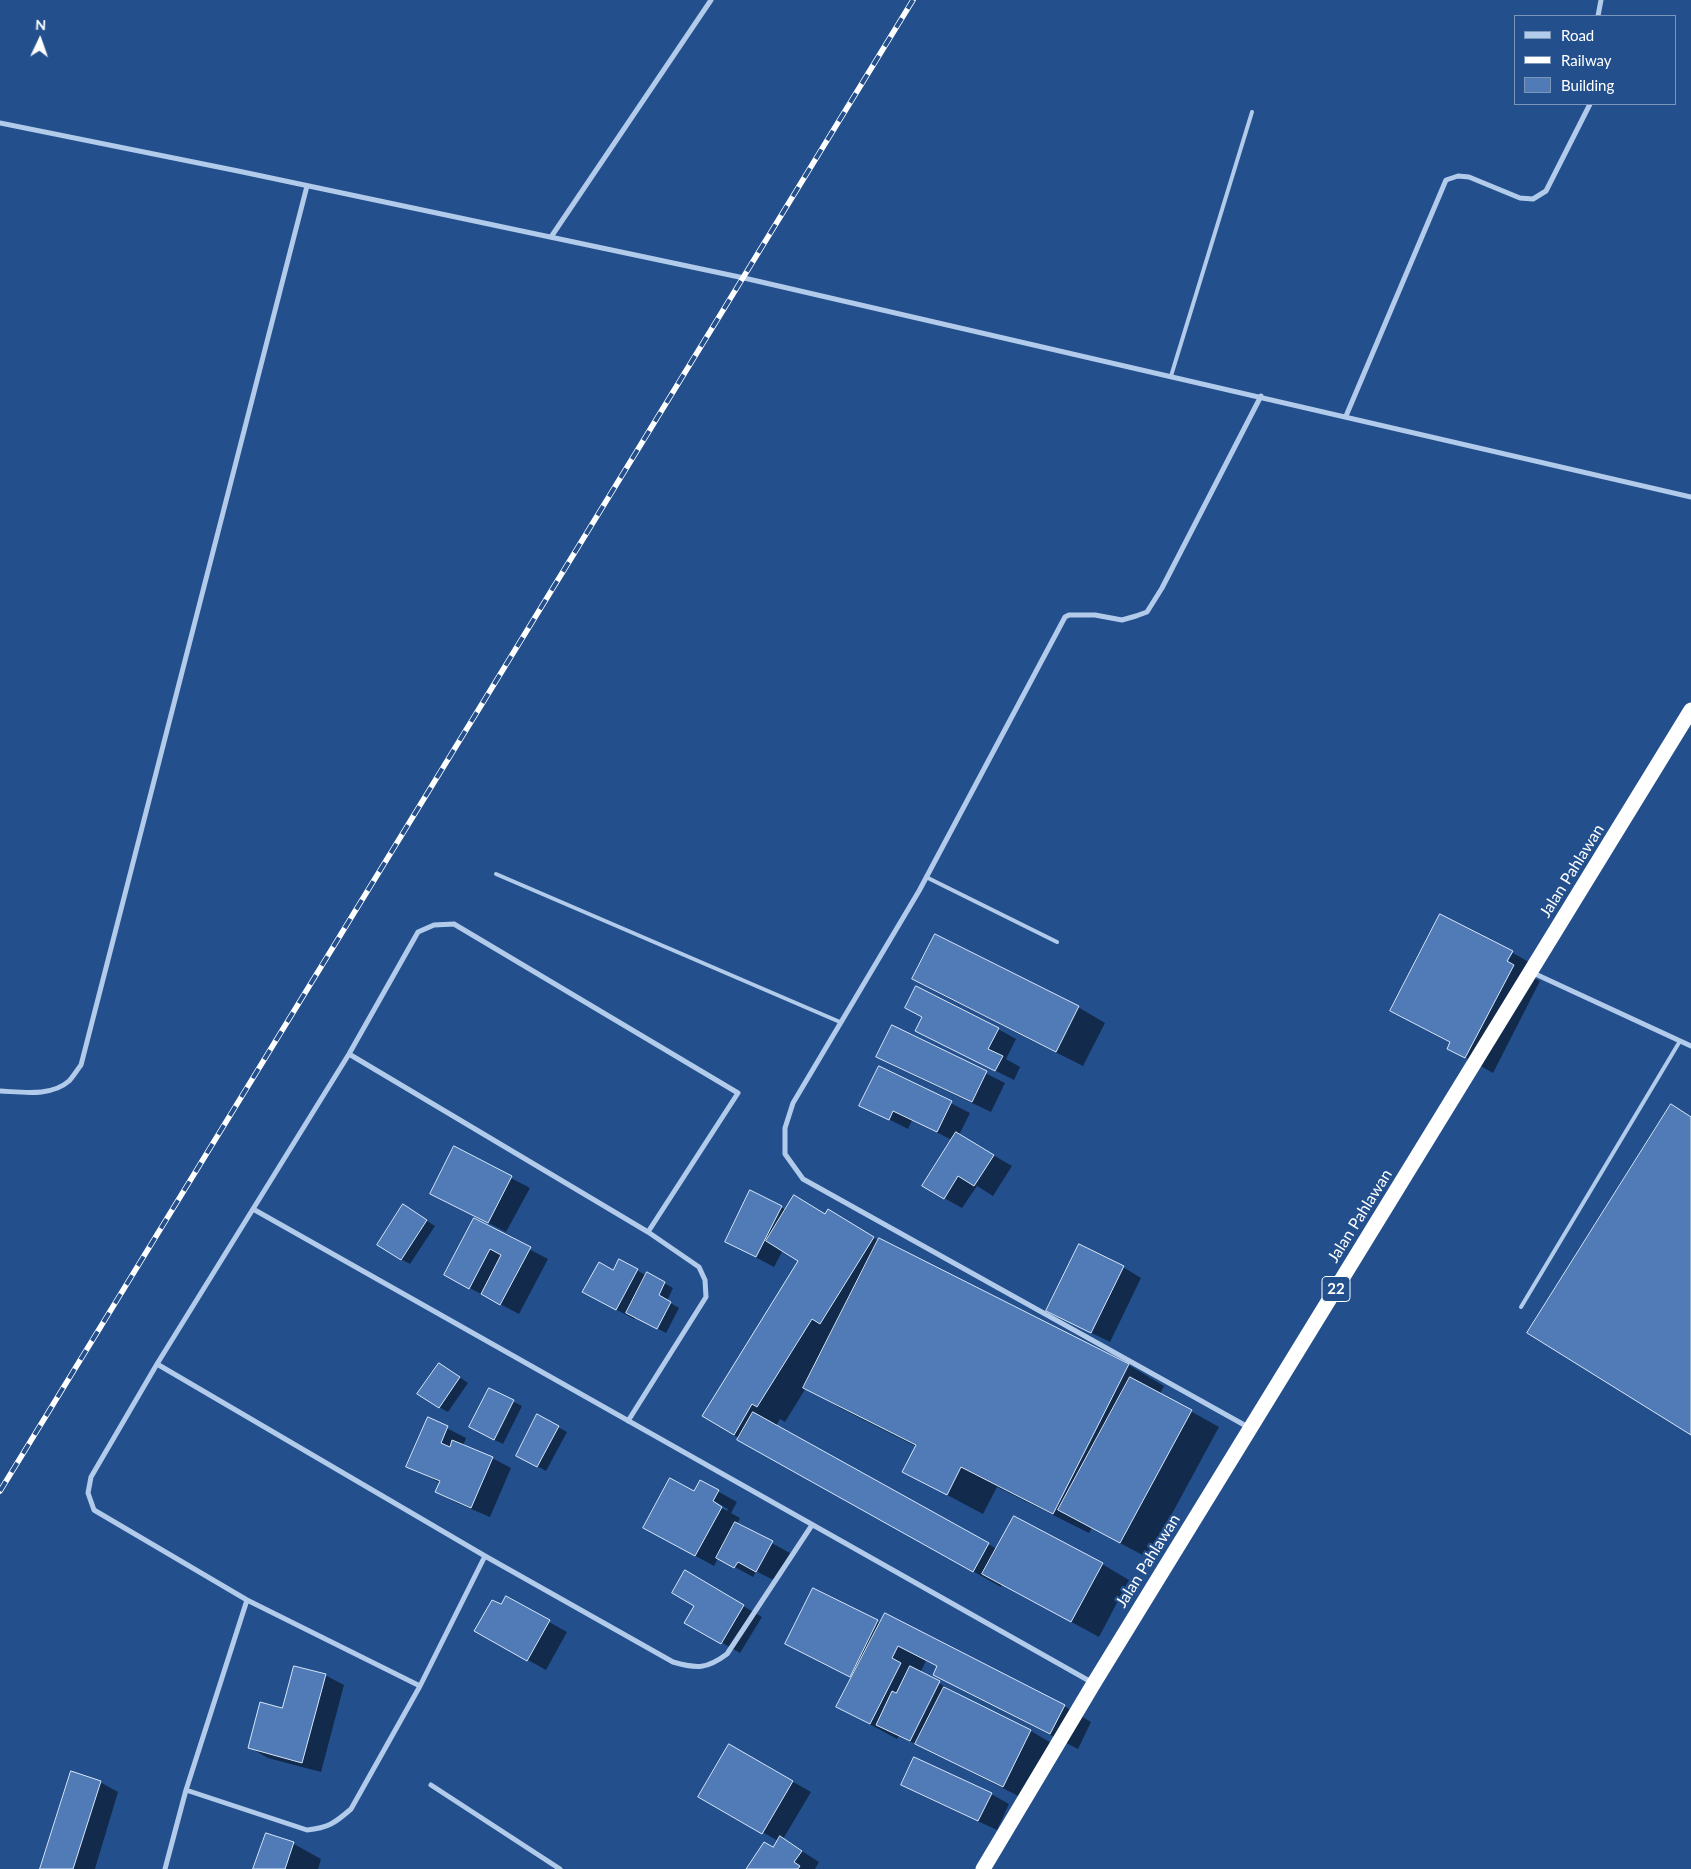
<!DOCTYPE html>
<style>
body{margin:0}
#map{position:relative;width:1691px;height:1869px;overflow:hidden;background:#23508d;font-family:Lato,sans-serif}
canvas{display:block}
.legend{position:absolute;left:1514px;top:15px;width:162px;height:90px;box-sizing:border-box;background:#23508d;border:1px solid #7b96bb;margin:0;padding:6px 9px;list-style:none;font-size:15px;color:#fff}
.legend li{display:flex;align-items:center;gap:10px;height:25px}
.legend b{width:25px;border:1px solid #7b96bb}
.north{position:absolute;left:15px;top:15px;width:50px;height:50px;-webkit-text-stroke:4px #23508d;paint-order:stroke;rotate:3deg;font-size:14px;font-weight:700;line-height:20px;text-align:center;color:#fff}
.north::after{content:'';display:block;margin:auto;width:18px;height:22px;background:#fff;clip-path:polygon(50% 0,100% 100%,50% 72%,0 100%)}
</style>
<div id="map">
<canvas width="1691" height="1869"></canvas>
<ul class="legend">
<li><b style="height:6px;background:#b2cbeb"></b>Road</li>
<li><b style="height:6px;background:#fff"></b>Railway</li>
<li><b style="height:14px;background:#507bb6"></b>Building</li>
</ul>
<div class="north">N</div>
</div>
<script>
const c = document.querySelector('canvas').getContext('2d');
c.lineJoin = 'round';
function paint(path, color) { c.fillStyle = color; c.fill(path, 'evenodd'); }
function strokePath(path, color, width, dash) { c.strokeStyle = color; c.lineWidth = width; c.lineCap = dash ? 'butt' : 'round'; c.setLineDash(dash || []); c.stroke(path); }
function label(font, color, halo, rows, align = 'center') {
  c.font = font + ' Lato,sans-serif'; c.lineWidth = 4.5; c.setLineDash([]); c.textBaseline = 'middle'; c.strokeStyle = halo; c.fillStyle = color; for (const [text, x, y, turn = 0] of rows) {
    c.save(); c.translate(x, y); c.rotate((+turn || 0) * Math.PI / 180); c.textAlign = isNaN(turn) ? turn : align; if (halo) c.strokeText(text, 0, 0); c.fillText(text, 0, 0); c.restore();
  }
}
const shadow = new Path2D(`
 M1513 953 1539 968 1534 978 1540 981 1493 1073 1449 1048 1451 1043 1391 1011 1505 967Z
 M913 979 1078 1007 1105 1023 1083 1066 940 994Z
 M893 1027 1005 1083 991 1112 896 1067 878 1056Z
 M998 1029 1016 1039 1006 1059 1020 1067 1014 1080 917 1031Z
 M880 1067 970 1113 959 1135 1012 1166 993 1196 977 1186 962 1208 944 1198 952 1140 912 1120 908 1129 861 1105Z
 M454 1148 530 1188 506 1232 450 1203Z
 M781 1207 786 1210 826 1215 856 1226 879 1241 1129 1365 1164 1386 1160 1394 1219 1427 1148 1558 1092 1528 1089 1533 997 1487 983 1514 904 1472 917 1447 840 1408 806 1388 785 1422 780 1419 776 1426 997 1549 1102 1564 1129 1580 1099 1637 1002 1584 1001 1587 766 1455 704 1416 800 1260 783 1250 774 1267 727 1242Z
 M412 1211 435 1226 410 1264 401 1259Z
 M474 1220 548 1259 519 1314 464 1285Z
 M619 1260 647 1276V1274L673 1288 667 1301 679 1308 666 1333 636 1317 634 1319 602 1302Z
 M1123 1267 1141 1278 1110 1342 1047 1311Z
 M448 1369 468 1383 448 1412 439 1407Z
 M490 1390 522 1406 503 1444 479 1432Z
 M538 1416 567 1432 546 1471 517 1455Z
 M429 1419 466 1438 463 1446 492 1458 511 1468 490 1517 455 1502 437 1492 440 1483 408 1466Z
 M701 1482 737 1502 731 1513 740 1518 737 1524 790 1553 775 1581 756 1571 753 1577 718 1558 714 1566 663 1538ZM712 1500 728 1509 727 1511 712 1502Z
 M686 1572 762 1617 740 1653 686 1622 695 1606Z
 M813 1590 881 1623 1064 1706 1091 1722 1078 1749 962 1690 935 1674 938 1667 926 1661 920 1673 957 1693 956 1695 1031 1731 1058 1747 1030 1802 928 1750 899 1736 897 1739 838 1707 853 1678 804 1654Z
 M506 1598 567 1632 546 1670 476 1631 502 1606Z
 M325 1675 344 1685 321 1772 268 1758 249 1747 283 1709Z
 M730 1746 811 1792 783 1839 819 1862 815 1869H748L773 1849 778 1841 700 1796Z
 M100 1782 118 1792 95 1869H41Z
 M903 1784 991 1794 1009 1804 997 1830 921 1795Z
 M267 1835 294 1844 321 1859 318 1869H255Z`);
const building = new Path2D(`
 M1440 914 1513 951 1507 961 1514 965 1465 1058 1447 1049 1450 1042 1390 1011Z
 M935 934 1079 1006 1056 1052 912 979Z
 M916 986 999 1028 988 1049 1003 1056 995 1071 915 1031 922 1017 905 1008Z
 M892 1025 987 1071 972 1102 876 1057Z
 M879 1066 952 1101 937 1132 893 1111 889 1120 859 1106Z
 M1671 1104 1691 1117V1435L1527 1333Z
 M956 1132 994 1155 974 1186 958 1176 944 1199 922 1186Z
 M454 1146 512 1176 488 1223 430 1194Z
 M750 1190 782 1206 756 1257 725 1242Z
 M794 1195 825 1214 828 1209 874 1237 820 1324 812 1319 757 1407 752 1404 734 1435 702 1416 798 1261 766 1241Z
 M403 1204 427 1220 401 1260 377 1245Z
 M474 1218 531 1247 500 1305 481 1294 501 1255 490 1249 469 1289 444 1275Z
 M879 1238 1129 1364 1053 1514 961 1467 947 1495 902 1472 916 1445 803 1388Z
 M1079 1244 1124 1266 1091 1333 1046 1311Z
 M619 1259 638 1269 616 1310 582 1292 599 1262 613 1270Z
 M647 1272 665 1282 659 1295 671 1302 657 1329 626 1313Z
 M439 1363 460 1377 439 1408 417 1394Z
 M1130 1377 1192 1410 1120 1543 1058 1510Z
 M489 1388 514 1400 494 1440 469 1427Z
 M753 1412 989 1543 973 1572 737 1440Z
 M537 1414 559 1426 537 1467 516 1456Z
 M428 1417 448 1426 441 1443 450 1447 452 1440 493 1457 471 1508 435 1492 440 1481 406 1467Z
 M670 1478 694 1491 700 1480 719 1490 713 1501 722 1507 695 1556 643 1528Z
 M1014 1516 1103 1563 1071 1622 982 1574Z
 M735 1522 773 1541 756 1572 738 1562 734 1568 716 1558Z
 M685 1570 744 1605 721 1644 684 1623 694 1606 672 1593Z
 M813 1588 878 1620 850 1677 785 1644Z
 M506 1596 550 1620 527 1661 474 1631 492 1600 501 1604Z
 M885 1613 1065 1705 1050 1734 933 1675 937 1666 898 1646 892 1658 901 1663 870 1724 836 1707Z
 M294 1666 326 1674 302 1763 248 1748 260 1702 282 1708Z
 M910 1666 940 1681 910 1741 876 1725 892 1691 896 1693Z
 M944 1687 1031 1730 1003 1787 915 1744Z
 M729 1744 793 1781 762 1834 698 1797Z
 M914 1757 992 1793 978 1821 901 1785Z
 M71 1771 101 1781 73 1869H40Z
 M266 1833 294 1842 285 1869H253Z
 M780 1836 802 1851 794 1862 800 1866 798 1869H746L764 1842 773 1847Z`);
const lane = new Path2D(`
 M1171 376 1252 112
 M496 874 840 1022
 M926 877 1057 942
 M1521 1307 1680 1041`);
const street = new Path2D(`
 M1598 16 1601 0
 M0 123 238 171 744 278 1691 497
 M551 237 711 0
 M1346 416 1446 180 1458 176 1469 177 1520 198 1533 199 1546 191 1590 104
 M1531 972 1691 1046
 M349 1054 648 1232 699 1267 705 1280 706 1297 628 1421
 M0 1091C22 1092 51 1097 69 1081 73 1077 77 1070 81 1065L307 186
 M253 1209 1093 1683
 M157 1364 485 1556 673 1662C697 1669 707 1669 727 1654L812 1525
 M1248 1427 803 1179 785 1154V1128L793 1103 919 891 1065 617 1069 615H1095L1122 620 1136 616 1147 612 1162 588 1261 396
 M247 1600 420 1686
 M431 1785 560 1869
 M186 1790 307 1830C328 1828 335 1823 351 1809L420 1686 485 1556
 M165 1869 186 1790 247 1600 94 1510 88 1493 91 1477 157 1364 349 1054 418 932 434 925 454 924 738 1093 648 1232`);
const highway = new Path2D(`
 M983 1869 1094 1683 1691 710`);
const rail = new Path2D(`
 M0 1491 913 0`);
const shields = [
 [1336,1289,28]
];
const shieldNames = [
 ["22",1336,1289]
];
const streetNames = [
 ["Jalan Pahlawan",1572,871,-58],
 ["Jalan Pahlawan",1360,1216,-58],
 ["Jalan Pahlawan",1148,1561,-58]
];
paint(shadow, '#0007');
paint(building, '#507bb6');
strokePath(building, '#d7e6f8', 1);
strokePath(lane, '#b2cbeb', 4);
strokePath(street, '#b2cbeb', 5);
strokePath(highway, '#fff', 15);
strokePath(rail, '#fff', 5.5);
strokePath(rail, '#23508d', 4, [11]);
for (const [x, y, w] of shields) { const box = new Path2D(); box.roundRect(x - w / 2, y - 12.5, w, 25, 4); c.fillStyle = '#23508d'; c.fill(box); strokePath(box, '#fff', 1); }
label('bold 15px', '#fff', null, shieldNames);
label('16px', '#fff', '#23508d', streetNames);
</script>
